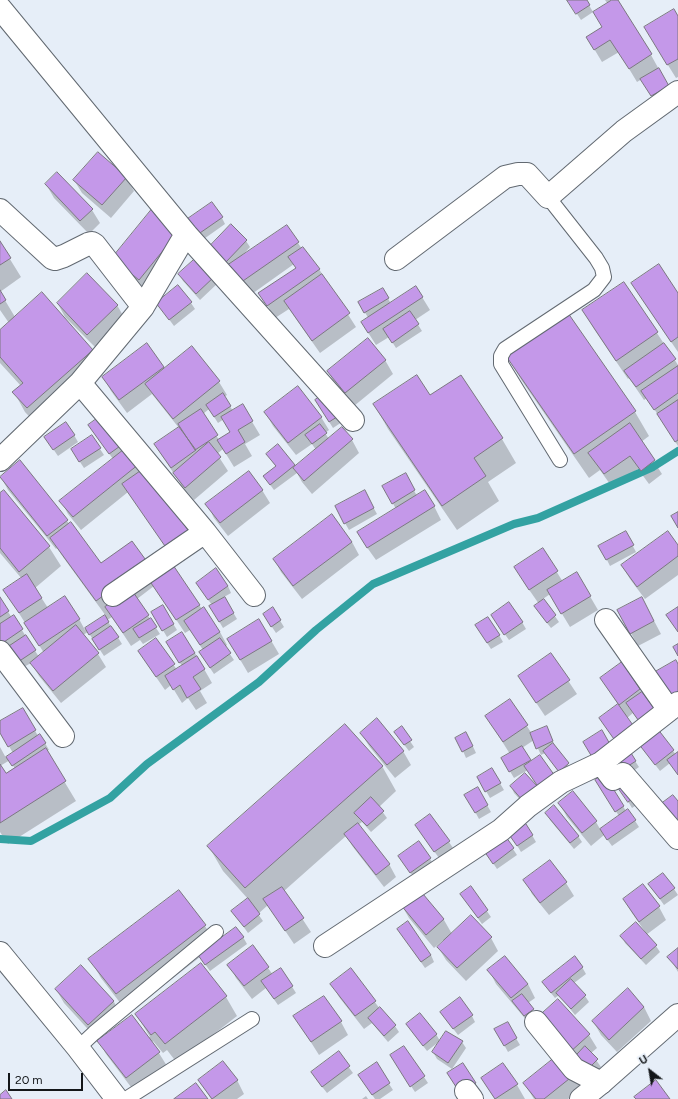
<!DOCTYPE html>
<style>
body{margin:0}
#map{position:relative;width:678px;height:1099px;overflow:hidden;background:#e6eef8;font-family:Figtree,sans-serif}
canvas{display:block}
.north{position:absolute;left:630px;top:1051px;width:40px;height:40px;-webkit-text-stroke:3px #e6eef8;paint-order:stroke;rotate:329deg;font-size:11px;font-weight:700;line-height:16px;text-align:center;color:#131619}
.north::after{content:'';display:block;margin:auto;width:14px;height:18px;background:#131619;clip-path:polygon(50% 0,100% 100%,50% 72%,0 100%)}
.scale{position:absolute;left:8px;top:1073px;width:75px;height:18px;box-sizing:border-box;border:2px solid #131619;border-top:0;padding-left:5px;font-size:12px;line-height:14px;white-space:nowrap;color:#131619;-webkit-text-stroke:3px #e6eef8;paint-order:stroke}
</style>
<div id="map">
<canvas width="678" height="1099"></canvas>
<div class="north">U</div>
<div class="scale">20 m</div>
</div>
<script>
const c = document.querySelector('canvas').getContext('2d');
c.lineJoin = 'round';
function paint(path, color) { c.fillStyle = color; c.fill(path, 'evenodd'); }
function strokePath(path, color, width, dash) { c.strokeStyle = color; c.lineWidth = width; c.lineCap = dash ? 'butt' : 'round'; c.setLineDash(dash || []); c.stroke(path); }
const shadow = new Path2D(`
 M568 0H586L593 12 581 20Z
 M605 0H617L651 55 672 93 656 102 642 79 637 82 619 52 602 62 587 37 603 28 608 4Z
 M678 18V77L676 78 653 41Z
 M126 178 134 191 111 218 82 193 74 180Z
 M46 184 92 210 100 223 89 234 54 198Z
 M222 218 225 224 201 241 187 220Z
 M231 226 246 241 250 247 242 256 298 243 302 249 319 269 356 327 320 353 289 309 275 318 260 293 296 269 294 264 249 296 215 253Z
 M179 232 147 293 113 258Z
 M0 243 21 277 0 292Z
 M197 258 218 283 200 300 183 281 179 274Z
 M624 283 678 365V446L647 398 644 400 629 378 628 379 594 329 583 310Z
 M383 289 391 304 422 297 430 310 415 320 422 331 396 348 389 337 376 345 362 323 369 319 359 303Z
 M0 292 15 317 93 350 104 370 39 427 25 412 14 392 21 386 0 363V331L9 323 0 310Z
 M678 295V352L640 296Z
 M157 303H191L195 309 174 326Z
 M58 304 117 305 125 319 95 347 65 317Z
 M568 315 635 412 649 436 641 442 662 474 649 484 638 469 612 487 600 470 589 478 522 381 507 357Z
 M385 360 393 374 354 406 336 385 328 372Z
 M163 367 165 369 219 382 227 395 224 397 233 411 242 405 260 435 245 444 252 456 234 467 223 449 217 454 228 471 194 500 182 486 155 445 179 428 152 394 127 413 111 391 103 377ZM209 409 218 423 224 419 231 432 219 440 203 414ZM183 430 187 437H186L181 432Z
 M460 376 502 439 516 463 488 482 499 501 457 530 388 429 374 404 430 397Z
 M316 401 342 422 333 428Z
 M265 412 321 417 329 430 325 433 329 439 352 440 359 453 312 494 302 482 297 473 274 490 268 482 276 467 271 460 294 466 295 468 316 450 312 444 296 455 273 426Z
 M102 416 189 534 176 561 128 492 81 530 68 514 61 501 113 459 89 425Z
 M74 435 78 442 58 456 49 443Z
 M92 437 104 455 84 468 76 456Z
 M405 474 417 496 434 506 441 520 376 560 366 546 396 509 384 487Z
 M1 477 67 521 101 565 148 564 199 605 220 632 227 645 225 647 234 660 214 674 200 653 203 650 190 630 185 633 154 586 137 599 160 634 143 644 140 640 131 646 112 617 107 620 122 644 104 656 88 632 83 635 98 654 106 667 61 703 39 676 31 663 22 668 0 641V599L12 618 13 616 39 657 44 653 5 591 22 579 0 553V495L4 491 49 547 61 566 35 588 48 608 79 619 85 630 106 616 63 557 57 548 56 549 8 490Z
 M262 490 270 503 228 536 214 518 207 504Z
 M368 498 377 514 349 530 345 523Z
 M626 533 636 552 610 566 600 546Z
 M352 542 359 555 302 599 281 572 274 559Z
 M678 546V575L645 599 630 579 622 566Z
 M543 550 563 582 577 574 598 610 570 627 550 594 543 599 559 622 551 628 539 613V604L523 581Z
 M228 586 231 593 224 597 237 619 223 628 210 606 212 605 201 590Z
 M642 598 661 634 638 646 631 633Z
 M162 606 177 630 167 637 152 612Z
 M273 609 284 627 276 633 268 621Z
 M259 620 279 654 248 673 228 639Z
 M496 622H522L526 629 509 640Z
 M480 632 499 635 503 642 491 649Z
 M156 639 177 670 182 666 171 649 195 653 212 683 200 691 207 703 196 710 188 698 182 703 171 685 165 690 147 664Z
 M551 655 577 694 545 716 519 677Z
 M601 679 640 689 642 694 645 730 633 713 627 718Z
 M510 700 532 734H550L556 748 572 770 563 778 545 753 541 755 534 740 522 748 531 763 528 770 514 778 502 758 510 754 486 716Z
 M23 709 38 736 45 743 49 750 46 751 76 801 8 844 0 832V747L6 758 13 753 0 731V722ZM10 760 15 769 6 775 0 766Z
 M401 728 414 747 409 751 399 738Z
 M657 729 676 755 678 754V775L670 763 660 771 643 749Z
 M361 733 403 751 411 765 395 778 369 746Z
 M470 740 476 753 466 758 463 751Z
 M635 761 639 767 622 779 614 767Z
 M382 766 396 791 379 807 387 818 371 832 362 822 358 825 389 864 396 877 384 887 353 847 346 836 284 891 311 932 294 944 268 905 258 914 263 921 248 933 233 912 248 899 223 871 209 847Z
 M492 770 504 790 490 798 478 777Z
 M604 776 626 811 628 810 639 827 612 846 604 835 591 846 567 817 559 803 573 793 596 822 600 829 619 816 600 787Z
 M618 785 638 804 632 808Z
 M511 786 541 794 527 807 514 793Z
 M478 789 491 812 479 819 466 795Z
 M546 813 578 836 582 842 574 849 550 820Z
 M416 826 449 842 453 848 439 858Z
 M503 834 517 855 497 869 483 848Z
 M532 835 536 842 521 852 515 842Z
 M419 842 434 865 415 879 403 862Z
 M550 861 566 883 574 896 549 915 532 894 525 880Z
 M649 884 674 889 678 895 664 905Z
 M471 888 491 917 482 924 465 900Z
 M418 890 444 920 452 934 491 938 498 951 466 981 446 960 438 947 444 942 443 940 434 948 409 918 401 904Z
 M179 891 205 926 216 944 243 937 247 944 210 971 200 957 128 1013 101 978 90 959Z
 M624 900 659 907 666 920 646 935 656 946 660 952 646 965 625 943 622 936 646 933 632 913Z
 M402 935 431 955 434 962 425 968Z
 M253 947 273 975 281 969 296 993 278 1005 266 988 252 999 236 978 229 965Z
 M678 949V972L669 957Z
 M201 965 226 997 237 1016 177 1063 167 1050 163 1053 153 1041 152 1042 167 1066 134 1091 106 1054 99 1041 150 1037 136 1014Z
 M81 966 114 1002 121 1015 96 1038 64 1003 56 989Z
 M582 967 586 974 574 983 585 996 589 1002 575 1015 559 995 555 998 543 983Z
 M350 969 380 1009 395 1026 399 1032 388 1042 372 1023 364 1029 339 997 332 984Z
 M489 970 528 984 535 998 528 1003 537 1016 528 1022 496 984Z
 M628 990 644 1007 651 1021 617 1052 601 1035 593 1021Z
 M558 1001 589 1035 597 1048 591 1053 601 1067 589 1078 577 1066Z
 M472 1016 475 1022 458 1035 445 1018Z
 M295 1017 341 1022 348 1035 319 1055Z
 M507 1023 520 1045 508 1052 496 1030Z
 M407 1025 436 1034 440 1041 462 1042 466 1048 452 1069 437 1059 433 1052 440 1041 427 1051Z
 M404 1047 428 1083 415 1092 395 1062Z
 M338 1053 353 1073 327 1093 316 1079Z
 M376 1064 393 1090 380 1099H375L363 1081Z
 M503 1064 517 1085 525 1099H495L490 1091 482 1078Z
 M574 1075 581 1088 568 1099H534L524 1083Z
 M199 1080H237L244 1094 237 1099H211Z
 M366 1096 368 1099H362Z`);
const stream = new Path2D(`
 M0 839 31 841 110 798 147 764 259 682 316 630 373 584 514 524 538 518 653 467 678 451`);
const building = new Path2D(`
 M567 0H587L590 5 576 14Z
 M612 0H618L652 54 629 69 610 40 594 50 586 37 602 27 593 12Z
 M674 9 678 16V59L667 65 644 27Z
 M659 68 669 86 651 96 640 79Z
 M98 152 127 177 102 205 73 180Z
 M57 172 93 209 80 221 45 184Z
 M212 202 223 217 197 235 186 220Z
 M152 209 179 231 139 280 112 258Z
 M231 224 247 240 226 262 210 246Z
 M287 225 299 242 240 283 228 265Z
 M0 241 11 258 0 265Z
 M303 247 320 269 267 306 258 293 296 268 288 257Z
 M197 257 215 276 196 294 178 274Z
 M659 264 678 293V337L671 342 631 283Z
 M87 273 118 305 87 335 57 303Z
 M322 274 350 313 312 341 284 301Z
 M624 282 658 332 616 361 582 310Z
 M178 285 192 302 169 320 156 303Z
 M416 286 423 297 368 333 361 322Z
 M383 288 389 298 364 313 358 302Z
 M0 290 6 300 0 304Z
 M42 292 93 350 27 408 12 392 23 383 0 357V330Z
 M410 311 419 324 392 343 383 329Z
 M568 313 636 411 574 454 506 356Z
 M368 338 386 360 345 393 327 371Z
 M147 343 164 367 119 400 102 377Z
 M664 343 676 359 636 387 624 371Z
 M192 346 220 381 173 419 145 384Z
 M678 366V393L654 410 641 391Z
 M417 375 430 395 461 375 503 438 474 458 486 476 442 506 373 404Z
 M298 386 322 417 288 443 264 412Z
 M223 393 231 406 214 417 206 405Z
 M325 393 340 415 329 422 315 400Z
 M678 400V440L675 442 657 414Z
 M243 404 253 421 238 430 245 442 226 454 217 440 230 432 221 417Z
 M201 409 218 435 195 450 178 424Z
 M102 415 123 444 109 454 88 425Z
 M66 422 75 435 53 450 44 437Z
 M630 423 655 460 641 471 630 456 604 474 588 453Z
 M320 424 327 433 312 444 305 435Z
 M179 427 196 450 171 468 154 444Z
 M342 427 353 439 304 481 293 468Z
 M92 435 101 448 79 462 71 449Z
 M209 442 221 457 185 488 173 473Z
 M278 444 295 465 270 485 263 476 276 466 266 454Z
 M126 448 139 464 73 517 59 501Z
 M20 460 68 520 47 536 0 477Z
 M145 468 190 533 167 549 122 484Z
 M249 471 263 490 220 523 205 504Z
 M406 473 415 490 392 504 382 486Z
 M4 490 50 546 19 572 0 548V493Z
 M365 490 374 508 344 524 335 506Z
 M425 490 435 506 367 548 357 532Z
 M678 512V528L671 516Z
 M332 514 352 542 293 586 273 559Z
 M71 522 101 563 132 541 148 563 96 601 50 538Z
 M626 531 634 545 606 560 598 546Z
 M668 531 678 545V556L637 587 621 565Z
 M543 548 558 571 529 590 514 567Z
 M171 562 200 605 176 620 147 577Z
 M216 568 228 586 208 600 196 583Z
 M577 572 591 596 561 614 547 590Z
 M27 574 42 598 19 613 3 590Z
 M131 589 149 615 123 633 105 607Z
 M65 596 80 619 39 646 24 623Z
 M0 597 9 611 0 617Z
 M225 597 234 613 219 622 209 606Z
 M642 597 654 621 630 634 617 610Z
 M544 599 556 615 547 623 534 606Z
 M509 602 523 622 504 635 491 615Z
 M163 605 174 624 162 631 151 612Z
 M204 607 220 632 200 645 184 621Z
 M273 607 281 620 271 627 263 614Z
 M678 607V632L666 615Z
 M14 615 23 629 1 644 0 642V624Z
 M105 615 109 622 89 635 85 628Z
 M488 617 500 635 487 643 475 625Z
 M151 618 157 627 139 638 133 629Z
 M259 619 272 641 240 660 227 639Z
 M76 625 99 653 53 691 30 663Z
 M111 626 119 637 99 650 92 639Z
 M182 632 195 653 179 663 166 642Z
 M26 635 36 650 18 662 8 647Z
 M156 638 175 664 156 677 138 651Z
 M220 638 231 653 210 668 199 652Z
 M678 644V656L673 647Z
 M551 653 570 680 536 703 518 676Z
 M197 656 205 669 193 677 201 689 187 698 180 685 173 690 165 676Z
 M676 660 678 664V696L670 700 655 672Z
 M622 662 640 689 619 705 600 678Z
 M642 692 657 712 641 724 626 703Z
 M510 699 528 725 503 742 485 716Z
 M618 704 635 728 616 742 599 718Z
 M23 708 36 730 8 747 0 733V721Z
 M377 718 404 751 387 765 360 733Z
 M345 724 383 766 245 888 207 846Z
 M402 726 412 740 404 745 394 732Z
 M547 726 553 741 536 749 530 733Z
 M657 728 674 750 655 765 638 743Z
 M602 730 611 746 592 757 583 742Z
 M466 732 473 746 462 752 455 738Z
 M40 734 46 743 12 766 6 757Z
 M553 743 569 763 559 772 543 751Z
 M522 746 531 760 509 772 501 758Z
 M46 748 66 781 0 823V764L6 773Z
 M628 748 636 761 617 773 609 760Z
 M678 752V775L667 760Z
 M540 755 555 776 539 788 524 766Z
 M492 768 501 783 485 792 477 777Z
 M525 773 538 787 523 801 510 786Z
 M604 774 624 806 615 812 595 780Z
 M616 785 635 797 628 802Z
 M478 787 488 805 475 813 464 795Z
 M573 791 597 821 582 833 558 803Z
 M673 795 678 801V835L657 807Z
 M371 797 384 811 367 826 354 813Z
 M554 805 579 836 570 843 545 813Z
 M628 809 636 820 607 840 600 829Z
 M430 814 450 841 434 852 415 825Z
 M358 823 390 864 376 875 344 834Z
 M526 824 533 835 517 846 510 836Z
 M503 833 514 848 493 864 482 848Z
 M419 841 431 858 410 873 398 856Z
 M550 860 567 882 540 903 523 880Z
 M663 873 675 888 660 899 648 884Z
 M643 884 660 906 639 922 623 899Z
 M471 886 488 910 478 918 460 894Z
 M282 887 304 918 285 931 263 899Z
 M418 888 444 919 426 935 400 904Z
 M179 890 206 925 116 994 88 959Z
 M248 898 260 914 244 927 231 911Z
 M471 915 492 937 457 968 437 947Z
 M408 921 431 955 421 962 397 929Z
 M636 922 657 945 641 959 620 936Z
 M236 927 244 937 205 965 198 955Z
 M253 945 269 967 244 986 227 965Z
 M678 948V969L667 957Z
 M505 956 528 984 511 998 487 970Z
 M575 956 583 967 551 993 542 982Z
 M201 963 227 996 165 1044 155 1032 151 1035 135 1014Z
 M81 965 114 1001 88 1025 55 989Z
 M281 968 293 986 274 999 261 981Z
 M351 968 376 1001 355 1016 330 984Z
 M571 979 586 995 571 1009 556 993Z
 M628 988 644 1007 609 1040 592 1021Z
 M522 994 534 1009 524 1016 512 1001Z
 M324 996 342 1021 311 1042 293 1016Z
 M460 997 473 1015 453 1029 440 1012Z
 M558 999 590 1034 569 1053 537 1018Z
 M380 1007 396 1025 384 1036 368 1018Z
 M420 1013 437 1034 423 1046 406 1024Z
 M132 1015 160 1052 126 1078 97 1041Z
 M508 1022 517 1038 504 1046 494 1029Z
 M446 1031 463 1041 448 1063 432 1052Z
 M404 1046 425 1076 410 1087 390 1055Z
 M585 1046 598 1059 585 1072 573 1059Z
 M339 1051 350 1066 322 1087 311 1072Z
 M558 1055 574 1075 544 1099H536L523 1083Z
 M223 1061 238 1080 212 1099 198 1080Z
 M377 1062 390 1083 372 1095 358 1075Z
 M463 1063 476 1083 460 1093 447 1073Z
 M503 1063 518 1084 495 1099 481 1078Z
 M656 1080 670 1099H636L634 1097Z
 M196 1083 208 1099H174Z
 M6 1090 12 1099H0V1095Z`);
const lane = new Path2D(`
 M548 197 596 258 602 268 604 277 594 290 505 349 501 356V364L560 460
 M78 1048 94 1033 216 932
 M126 1099 252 1019`);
const street = new Path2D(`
 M0 8 186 234 353 420
 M0 210 52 258 55 259 64 256 88 244 92 243 95 245 143 307
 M396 259 505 177 518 174H527L548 197 624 131 678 92
 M80 383 205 532 254 595
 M0 460 80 383 143 307 186 234
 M113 595 205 532
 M606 620 669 710
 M0 652 63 736
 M601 763 613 779 623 774 678 838
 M325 946 501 830 528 806 561 782 601 763 678 703
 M536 1022 574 1069 601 1083
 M466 1091 472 1099`);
const secondary = new Path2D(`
 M0 953 78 1048 117 1099
 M581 1099 601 1083 678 1015`);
paint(shadow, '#0003');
strokePath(stream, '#33a2a2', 8);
paint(building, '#c498e9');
strokePath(building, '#7c7781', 1);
strokePath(lane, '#626971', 16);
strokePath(street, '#626971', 24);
strokePath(secondary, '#626971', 24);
strokePath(lane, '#fff', 14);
strokePath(street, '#fff', 22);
strokePath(secondary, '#fff', 22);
</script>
